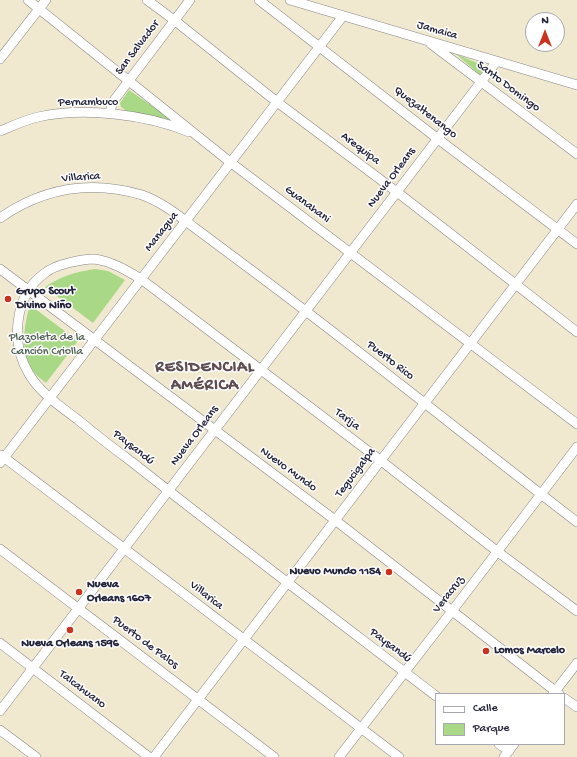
<!DOCTYPE html>
<meta charset="utf-8">
<style>
body{margin:0}
#map{position:relative;width:577px;height:757px;overflow:hidden;background:#f0e8cf;font-family:"Gochi Hand",sans-serif}
canvas{display:block}
.legend{position:absolute;left:435px;top:693px;width:130px;height:52px;box-sizing:border-box;background:#fff;border:1px solid #a7a7b1;margin:0;padding:5px 7px;list-style:none;font-size:12px;color:#22223b}
.legend li{display:flex;align-items:center;gap:8px;height:20px}
.legend b{width:20px;border:1px solid #a7a7b1}
.north{position:absolute;left:525px;top:12px;width:40px;height:40px;box-sizing:border-box;background:#fff;border:1px solid #a7a7b1;border-radius:50%;rotate:0deg;font-size:11px;font-weight:700;line-height:16px;text-align:center;color:#22223b}
.north::after{content:'';display:block;margin:auto;width:14px;height:18px;background:#c8321e;clip-path:polygon(50% 0,100% 100%,50% 72%,0 100%)}
</style>
<div id="map">
<canvas width="577" height="757"></canvas>
<ul class="legend">
<li><b style="height:5px;background:#fff"></b>Calle</li>
<li><b style="height:11px;background:#a9d986"></b>Parque</li>
</ul>
<div class="north">N</div>
</div>
<script>
const c = document.querySelector('canvas').getContext('2d');
c.lineJoin = 'round';
function paint(path, color) { c.fillStyle = color; c.fill(path, 'evenodd'); }
function strokePath(path, color, width, dash) { c.strokeStyle = color; c.lineWidth = width; c.lineCap = dash ? 'butt' : 'round'; c.setLineDash(dash || []); c.stroke(path); }
function label(font, color, halo, rows, align = 'center') {
  c.font = font + ' "Gochi Hand",sans-serif'; c.lineWidth = 3; c.setLineDash([]); c.textBaseline = 'middle'; c.strokeStyle = halo; c.fillStyle = color; for (const [text, x, y, turn = 0] of rows) {
    c.save(); c.translate(x, y); c.rotate((+turn || 0) * Math.PI / 180); c.textAlign = isNaN(turn) ? turn : align; if (halo) c.strokeText(text, 0, 0); c.fillText(text, 0, 0); c.restore();
  }
}
const green = new Path2D(`
 M456 54 487 67 480 75Z
 M129 90 172 120 126 111 121 107 120 103Z
 M95 269 108 271 125 280 93 323 45 287C61 276 76 272 95 269Z
 M30 305 78 341 46 383C41 379 36 375 32 370 20 352 24 324 30 305Z`);
const minor = new Path2D(`
 M28 0 230 162 577 424
 M147 0 174 20 277 102 397 192 577 332
 M259 0 438 139 577 244
 M290 0 577 85
 M431 44 577 154
 M0 59 46 0
 M110 113 112 104 115 99 190 0
 M0 131C12 126 25 120 38 117 83 107 146 114 189 132
 M0 218C43 188 91 180 142 195 162 202 179 216 195 228 215 243 234 257 254 272 363 353 469 439 577 522
 M0 269 335 520 559 694
 M1 455 399 757
 M0 463 343 16
 M0 549 274 757
 M0 643 149 757
 M553 694 577 663
 M436 696C334 618 232 541 132 462 113 448 95 434 77 419 60 406 40 393 29 374 10 343 14 295 45 273 51 268 60 265 68 263 76 261 85 259 94 259 111 261 126 270 141 279L380 460 498 552 577 611
 M564 698 577 707
 M0 711 497 61
 M0 730 36 757
 M499 744 509 751
 M154 757 577 204
 M339 757 452 611 577 447
 M504 757 514 744`);
const markers = [
 [8,299,4,"#c8321e"],
 [389,572,4,"#c8321e"],
 [79,592,4,"#c8321e"],
 [70,630,4,"#c8321e"],
 [486,651,4,"#c8321e"]
];
const streetNames = [
 ["Jamaica",437,31,16],
 ["San Salvador",138,48,-53],
 ["Santo Domingo",508,87,37],
 ["Pernambuco",88,103],
 ["Quezaltenango",425,113,38],
 ["Arequipa",360,149,37],
 ["Villarica",81,178,-4],
 ["Nueva Orleans",392,178,-53],
 ["Guanahani",307,205,37],
 ["Managua",162,232,-52],
 ["Puerto Rico",390,361,38],
 ["Tarija",347,420,37],
 ["Nueva Orleans",195,436,-53],
 ["Paysandú",133,448,38],
 ["Nuevo Mundo",288,470,36],
 ["Tegucigalpa",356,473,-53],
 ["Veracruz",449,595,-52],
 ["Villarica",206,596,38],
 ["Puerto de Palos",145,643,37],
 ["Paysandú",390,646,37],
 ["Talcahuano",82,690,37]
];
const poiNames = [
 ["Grupo Scout",16,292],
 ["Divino Niño",16,306],
 ["Nuevo Mundo 1154",381,572,"right"],
 ["Nueva",87,585],
 ["Orleans 1607",87,599],
 ["Nueva Orleans 1596",70,644,"center"],
 ["Lomos Marcelo",494,651]
];
const parkNames = [
 ["Plazoleta de la",47,338],
 ["Canción Criolla",47,352]
];
const districtNames = [
 ["RESIDENCIAL",205,369],
 ["AMÉRICA",205,387]
];
paint(green, '#a9d986');
strokePath(minor, '#898585', 10);
strokePath(minor, '#fff', 9);
for (const [x, y, r, color] of markers) { const dot = new Path2D(); dot.arc(x, y, r, 0, 2 * Math.PI); c.fillStyle = color; c.fill(dot); strokePath(dot, '#fff', 1.5); }
label('12px', '#22223b', '#fff', streetNames);
label('bold 12px', '#22223b', '#fff', poiNames, 'left');
label('12px', '#516255', '#fff', parkNames);
c.letterSpacing = '1px';
label('bold 16px', '#5e4c50', '#fff', districtNames);
c.letterSpacing = '0px';
</script>
